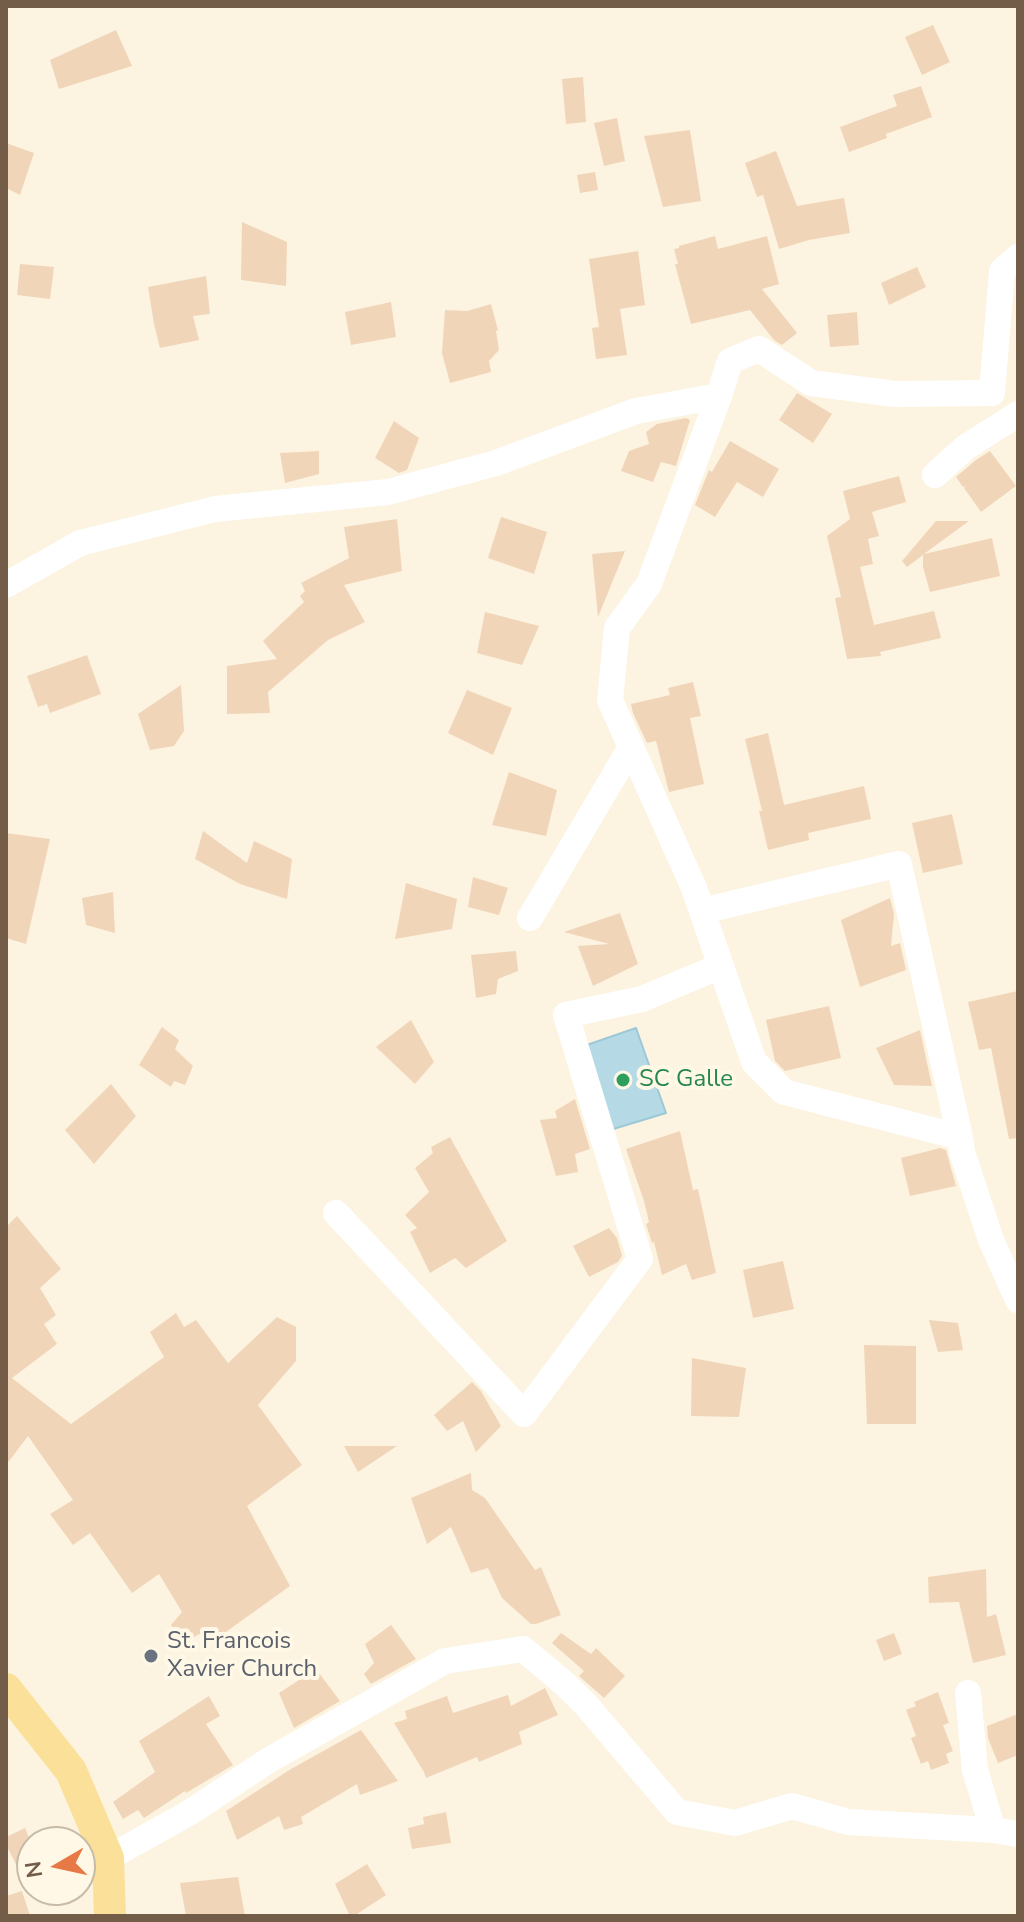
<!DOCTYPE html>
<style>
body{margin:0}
#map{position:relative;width:1024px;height:1922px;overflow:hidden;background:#fcf4e1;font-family:"Nunito Sans",sans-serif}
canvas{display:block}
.frame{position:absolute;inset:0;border:8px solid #735c48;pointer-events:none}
.north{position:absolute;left:16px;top:1826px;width:80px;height:80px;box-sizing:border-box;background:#fff8e7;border:2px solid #c7baa7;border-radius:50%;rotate:261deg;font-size:22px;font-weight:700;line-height:32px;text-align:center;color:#735c48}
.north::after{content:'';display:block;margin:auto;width:28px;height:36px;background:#e67946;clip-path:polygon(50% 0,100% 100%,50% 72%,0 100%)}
</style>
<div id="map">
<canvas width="1024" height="1922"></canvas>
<div class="frame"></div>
<div class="north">N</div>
</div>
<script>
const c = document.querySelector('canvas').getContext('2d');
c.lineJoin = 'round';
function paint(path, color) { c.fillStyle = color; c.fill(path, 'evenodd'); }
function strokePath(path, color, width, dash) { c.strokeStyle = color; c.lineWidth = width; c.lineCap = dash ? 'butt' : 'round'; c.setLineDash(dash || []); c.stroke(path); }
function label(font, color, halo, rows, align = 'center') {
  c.font = font + ' "Nunito Sans",sans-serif'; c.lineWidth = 8; c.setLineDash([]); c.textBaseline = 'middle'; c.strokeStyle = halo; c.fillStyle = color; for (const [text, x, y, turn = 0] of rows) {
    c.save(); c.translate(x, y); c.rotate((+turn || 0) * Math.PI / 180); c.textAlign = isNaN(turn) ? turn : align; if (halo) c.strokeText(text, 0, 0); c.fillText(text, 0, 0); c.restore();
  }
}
const water = new Path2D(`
 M636 1028 666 1113 610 1130 581 1047Z`);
const building = new Path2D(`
 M933 25 950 62 922 75 905 37Z
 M116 30 132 66 59 89 50 60Z
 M583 77 586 122 566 124 562 79Z
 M921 86 932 117 886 134 887 138 849 152 840 127 897 106 893 95Z
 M617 118 625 161 604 166 594 123Z
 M690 130 701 201 663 207 644 136Z
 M6 143 34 153 20 195 6 188Z
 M776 151 797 206 844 198 850 233 809 240 779 249 763 195 757 197 745 163Z
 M595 172 598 190 580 193 577 175Z
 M242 222 287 242 286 286 241 280Z
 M715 236 718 249 767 236 779 284 762 289 797 333 782 345 774 340 750 310 691 324 675 264H678L674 249 679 248V246Z
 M638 251 645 305 620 309 627 355 596 359 592 328 599 327 589 259Z
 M20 264 54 267 50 299 17 295Z
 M917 267 926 287 889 305 881 283Z
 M206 276 210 314 193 316 199 340 160 348 154 324 148 287Z
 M391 302 396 337 351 345 345 312Z
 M491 304 498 330 496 331 499 350 489 361 491 372 450 383 442 353 445 310 467 311Z
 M857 312 859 345 830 347 827 315Z
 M797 393 832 414 813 443 779 420Z
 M686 418 690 420 676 466 661 462 653 482 621 471 629 451 649 444 646 432 657 424Z
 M394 421 419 438 407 470 399 473 375 458Z
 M730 441 779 469 763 497 737 482 715 517 695 505 709 470 712 472Z
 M319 451V474L285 483 280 453Z
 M990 451 1016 486 981 512 964 488 966 486 963 487 956 477 976 460Z
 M899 476 906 502 872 512 879 536 868 539 873 564 860 567 874 625 934 611 941 638 880 652 881 656 847 659 835 598 841 597 827 536 850 519 843 491Z
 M501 517 547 532 534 574 488 558Z
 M397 519 402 571 344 585 365 622 328 640 268 692 270 713 227 714V666L277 659 263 641 304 602 300 596 305 591 301 583 349 558 344 527Z
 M936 521H969L924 554 992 538 1000 576 930 592 923 567V555L907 567 902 561Z
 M625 551 598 617 592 554Z
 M485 612 539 626 522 665 477 653Z
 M87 655 101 694 50 713 47 704 38 707 27 676Z
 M693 682 701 716 690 718 704 784 669 792 656 741 647 743 633 713 631 704 670 695 668 688Z
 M181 685 184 731 174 746 150 750 138 714Z
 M467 690 512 708 493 755 448 733Z
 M768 733 784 805 864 786 871 819 808 833 809 840 768 850 759 811H762L745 739Z
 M509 772 557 790 546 836 492 825Z
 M952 814 963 864 923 873 912 823Z
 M203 831 247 863 254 841 292 859 287 899 240 884 195 859Z
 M6 833 50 839 26 944 6 938Z
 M473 877 508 888 499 915 468 907Z
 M406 883 457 899 452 929 395 939Z
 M113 892 115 933 86 925 82 898Z
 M890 898 894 914 891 946 900 943 906 970 860 987 841 920Z
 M620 913 638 964 593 986 578 946 609 944 564 932Z
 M516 951 518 971 498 979 496 994 476 998 471 955Z
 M1018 991V1138L1009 1139 991 1048 979 1050 968 1002Z
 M829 1006 841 1058 785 1071 775 1061 766 1020Z
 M411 1020 434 1062 415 1084 376 1047Z
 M162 1027 179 1040 175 1049 193 1066 185 1085 174 1081 171 1087 139 1065Z
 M920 1030 932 1086 894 1085 876 1048Z
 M111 1084 136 1116 94 1164 65 1130Z
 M575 1099 590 1149 575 1154 578 1172 556 1176 540 1120 557 1118 555 1111Z
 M680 1131 693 1190 698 1189 716 1273 692 1280 686 1264 662 1275 654 1242 652 1243 646 1224 649 1222 644 1201 626 1149Z
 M450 1137 507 1241 466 1268 455 1258 430 1273 410 1232 417 1228 405 1215 429 1192 415 1168 433 1153 431 1147Z
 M940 1148 946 1150 956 1186 910 1196 901 1158Z
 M17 1216 61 1269 40 1288 56 1315 44 1324 57 1344 12 1378 71 1424 164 1357 150 1332 176 1313 184 1327 196 1320 228 1363 277 1317 296 1327V1361L258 1405 302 1465 247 1506 290 1586 209 1644 199 1634 185 1643 171 1625 182 1612 159 1574 132 1593 90 1533 73 1545 50 1514 73 1500 28 1436 6 1465V1227Z
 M609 1228 617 1238 622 1256 618 1262 589 1277 573 1246Z
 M783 1261 794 1309 753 1318 743 1270Z
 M929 1320 958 1323 963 1350 938 1352Z
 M864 1345 916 1346V1424H867Z
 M692 1358 746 1368 739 1417 691 1416Z
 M472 1382 481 1391 501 1426 476 1452 463 1421 447 1431 434 1415Z
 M344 1446H397L358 1472Z
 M471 1473 472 1490 485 1498 535 1570 541 1567 561 1615 536 1624H531L502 1598 488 1568 471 1573 451 1527 427 1544 411 1498Z
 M986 1569 987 1617 996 1614 1006 1655 973 1663 959 1602 929 1603 928 1577Z
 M391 1625 416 1659 371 1684 364 1674 374 1663 365 1644Z
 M561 1633 591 1654 596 1648 625 1676 604 1698 579 1676 584 1671 552 1643Z
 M894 1633 902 1654 884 1661 876 1640Z
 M316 1669 340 1701 294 1728 279 1693Z
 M545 1688 558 1715 519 1732 522 1744 479 1762 477 1757 426 1778 424 1772 394 1723 407 1719 405 1711 447 1696 453 1713 508 1695 511 1706Z
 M938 1692 949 1723 943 1725 953 1751 946 1754 949 1763 931 1770 928 1761 921 1764 911 1738 916 1736 906 1710 916 1706 914 1702Z
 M209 1696 220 1716 206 1724 233 1765 186 1793 185 1791 144 1818 138 1810 123 1819 113 1802 155 1772 139 1741Z
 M1018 1714V1755L998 1763 988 1738 987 1726Z
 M361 1730 398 1781 360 1795 357 1784 301 1817 303 1824 284 1830 279 1816 237 1840 226 1811 291 1769Z
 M446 1812 451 1843 412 1849 408 1828 424 1824 423 1817Z
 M25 1828 32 1845V1895L6 1845V1837Z
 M367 1864 386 1895 354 1916H350L335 1884Z
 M238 1877 245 1916H186L180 1883Z
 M22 1891 30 1916H6V1896Z`);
const minor = new Path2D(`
 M719 396 649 584 617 628 610 700 694 888 754 1062 784 1092 960 1137 962 1152 991 1240 1018 1300
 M935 475 966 447 1018 414
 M6 585 80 543 215 509 388 492 496 463 636 411 719 396 730 361 759 349 811 383 895 394 992 393 1002 271 1018 257
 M702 911 899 864 960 1137
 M530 918 631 747
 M336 1213 524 1414 640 1259 566 1015 642 999 721 966
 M968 1693 975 1770 993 1830
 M108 1858 189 1813 269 1760 445 1661 523 1649 565 1684 587 1706 677 1812 735 1823 792 1806 848 1822 993 1830 1018 1834`);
const major = new Path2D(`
 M6 1689 71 1771 108 1858 110 1916`);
const markers = [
 [623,1080,8,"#2e9e5b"],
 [151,1656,8,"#6b7280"]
];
const leisureNames = [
 ["SC Galle",639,1080]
];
const worshipNames = [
 ["St. Francois",167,1642],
 ["Xavier Church",167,1670]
];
paint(water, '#b6dae5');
strokePath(water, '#9cc8d7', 2);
paint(building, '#f1d5b9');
strokePath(minor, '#fff', 26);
strokePath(major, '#fbe099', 32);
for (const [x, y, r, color] of markers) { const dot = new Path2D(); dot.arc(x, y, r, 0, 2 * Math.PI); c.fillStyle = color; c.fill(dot); strokePath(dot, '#fff8e7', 3); }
label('24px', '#27864d', '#fff8e7', leisureNames, 'left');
label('24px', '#5b616d', '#fff8e7', worshipNames, 'left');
</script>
